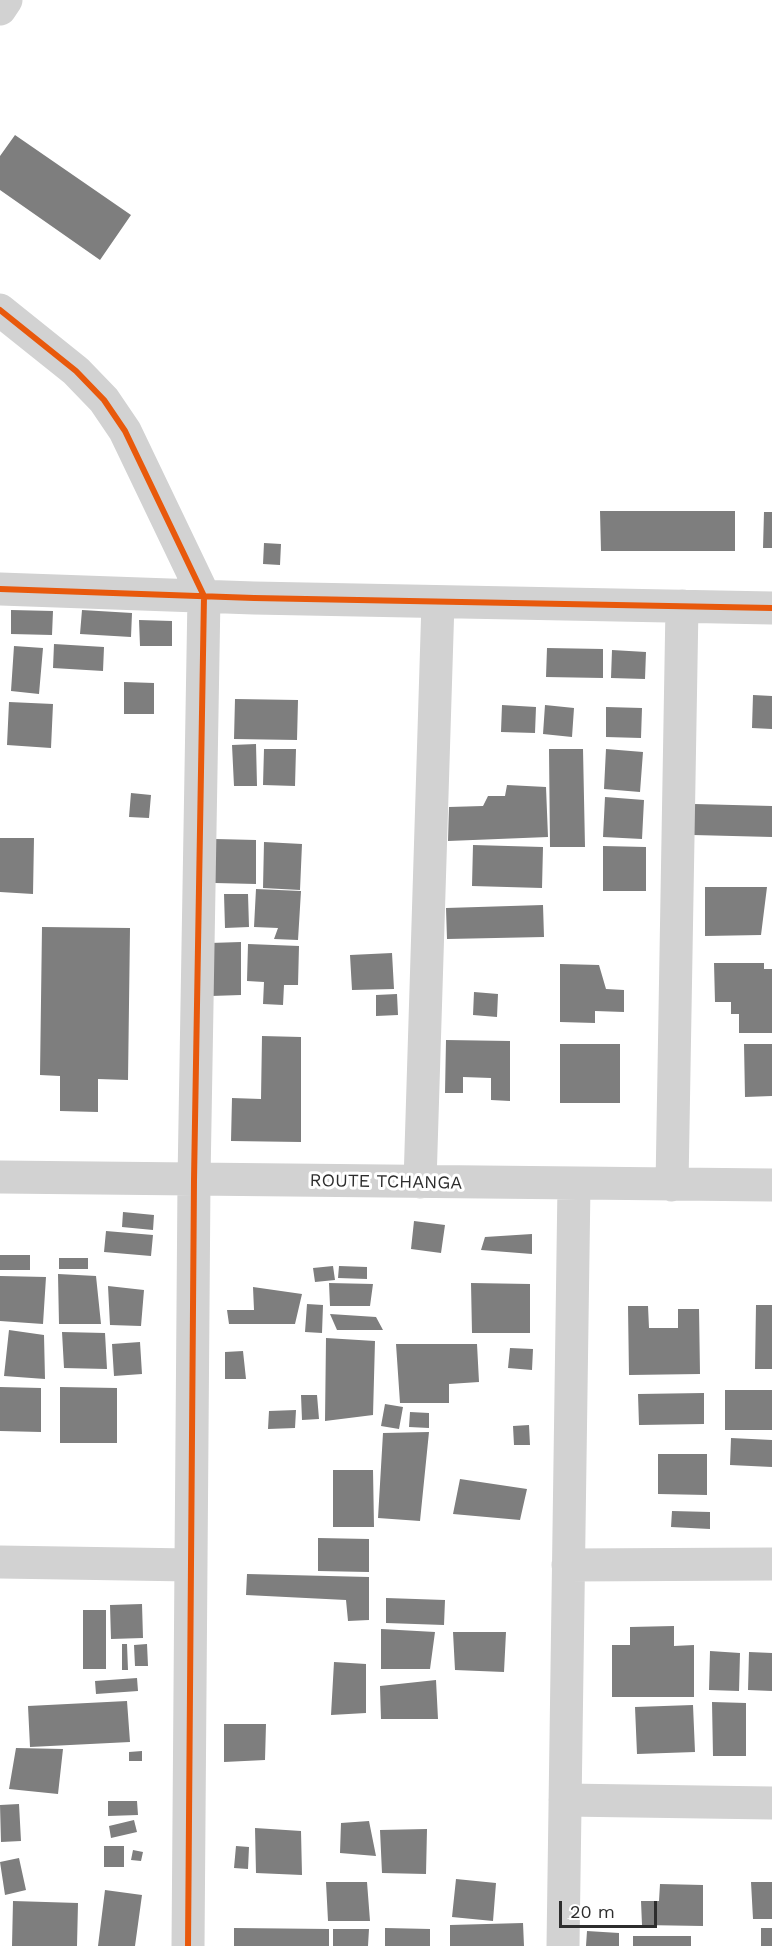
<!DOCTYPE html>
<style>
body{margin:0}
#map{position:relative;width:772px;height:1946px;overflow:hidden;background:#fff;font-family:"Work Sans",sans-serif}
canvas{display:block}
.scale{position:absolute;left:559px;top:1901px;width:98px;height:27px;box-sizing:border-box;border:3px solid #2d2d2d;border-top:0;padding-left:8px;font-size:18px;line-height:21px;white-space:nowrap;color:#2d2d2d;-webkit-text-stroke:4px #fff;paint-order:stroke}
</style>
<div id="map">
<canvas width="772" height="1946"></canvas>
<div class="scale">20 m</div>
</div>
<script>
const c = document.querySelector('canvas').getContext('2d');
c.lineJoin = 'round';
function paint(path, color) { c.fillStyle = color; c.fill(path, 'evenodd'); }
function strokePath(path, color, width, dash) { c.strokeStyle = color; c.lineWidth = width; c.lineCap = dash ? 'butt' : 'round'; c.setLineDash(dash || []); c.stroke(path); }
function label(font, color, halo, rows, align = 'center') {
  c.font = font + ' "Work Sans",sans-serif'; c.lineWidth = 6; c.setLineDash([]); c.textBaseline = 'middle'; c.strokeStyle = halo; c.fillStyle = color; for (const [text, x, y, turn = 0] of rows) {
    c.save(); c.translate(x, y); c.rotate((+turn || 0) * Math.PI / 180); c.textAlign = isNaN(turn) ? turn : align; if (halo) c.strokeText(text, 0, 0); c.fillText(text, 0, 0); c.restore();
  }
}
const building = new Path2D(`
 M15 135 131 215 100 260 0 190V156Z
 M600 511H735V551H601Z
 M764 512H772V548H763Z
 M264 543 281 544 280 565 263 564Z
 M11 610 53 611 52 635 11 634Z
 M82 610 132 613 131 637 80 634Z
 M139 620 172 621V646H140Z
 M54 644 104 647 103 671 53 668Z
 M14 646 43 648 39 694 11 691Z
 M547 648 603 649V678L546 677Z
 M612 650 646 652 645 679 611 678Z
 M124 682 154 683V714H124Z
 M753 695 772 696V729L752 728Z
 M235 699 298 700 297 740 234 739Z
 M9 702 53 704 51 748 7 745Z
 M502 705 536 707 535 733 501 732Z
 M545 705 574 708 572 737 543 734Z
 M606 707 642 708 641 738 606 737Z
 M256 744 257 786H234L232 745Z
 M264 749H296L295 786 263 785Z
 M549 749H583L585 847H550Z
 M606 749 643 752 640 792 604 789Z
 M507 785 546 787 548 837 448 841 449 807 483 806 488 796H505Z
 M131 793 151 795 149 818 129 817Z
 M605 797 644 800 642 839 603 837Z
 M694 804 772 806V837L693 835Z
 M0 838H34L33 894 0 892Z
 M215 839 256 840V884L215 883Z
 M264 842 302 844 300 890 263 888Z
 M473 845 543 847 542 888 472 886Z
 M603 846 646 847V891H603Z
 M705 887H767L761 935 705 936Z
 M256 889 301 891 298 940 274 939 278 928 254 927Z
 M224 894H248L249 927 225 928Z
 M543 905 544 937 447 939 446 908Z
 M42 927 130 928 128 1080 98 1079V1112L60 1111V1076L40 1075Z
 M241 942V995L211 996 210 943Z
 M248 944 299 946 298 985H284L283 1005 263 1004 264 982 247 981Z
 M392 953 394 989 352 990 350 955Z
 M714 963H764V969H772V1033H739V1014H731V1002H715Z
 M560 964 599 965 606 989 624 990V1012L595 1011V1023L560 1022Z
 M474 992 498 994 497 1017 473 1015Z
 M397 994 398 1015 376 1016V995Z
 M262 1036 301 1037V1142L231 1141 232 1098 261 1099Z
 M446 1040 510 1041V1101L491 1100V1078L463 1077V1093H445Z
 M560 1044H620V1103H560Z
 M744 1044H772V1096L745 1097Z
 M123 1212 154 1215 153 1230 122 1227Z
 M414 1221 445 1225 441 1253 411 1249Z
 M106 1231 153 1235 151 1256 104 1252Z
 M532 1234V1254L481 1250 485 1237Z
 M0 1255H30V1270H0Z
 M59 1258H88V1269H59Z
 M333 1266 335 1280 315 1282 313 1268Z
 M339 1266 367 1267V1279L338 1278Z
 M58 1274 96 1276 101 1324H59Z
 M0 1276 46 1277 43 1324 0 1321Z
 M329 1283 373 1284 370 1306H330Z
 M471 1283 530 1284V1333H472Z
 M108 1286 144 1290 141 1326 110 1325Z
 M253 1287 302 1294 295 1324H229L227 1310H254Z
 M307 1304 323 1305 322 1333 305 1332Z
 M756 1305H772V1369H755Z
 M628 1306H648L649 1328H678V1309H699L700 1374 629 1375Z
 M330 1314 376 1317 383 1330H337Z
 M9 1330 44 1335 45 1379 4 1376Z
 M62 1332 105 1333 107 1369 64 1368Z
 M326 1338 375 1341 373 1415 325 1421Z
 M140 1342 142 1374 114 1376 112 1344Z
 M396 1344H477L479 1382 449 1384V1403H400Z
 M510 1348 533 1349 532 1370 508 1368Z
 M243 1351 246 1379H225V1352Z
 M0 1387 41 1388V1432L0 1431Z
 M60 1387 117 1388V1443H60Z
 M725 1390H772V1430H725Z
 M704 1393V1424L639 1425 638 1394Z
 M301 1395H317L319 1419 302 1420Z
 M385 1404 403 1407 399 1429 381 1426Z
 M296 1410 295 1428 268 1429 269 1411Z
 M410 1412 429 1413V1428L409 1427Z
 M529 1425 530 1445H514L513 1426Z
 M429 1432 420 1521 378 1518 383 1433Z
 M731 1438 772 1440V1467L730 1465Z
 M658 1454H707V1495L658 1494Z
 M333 1470H373L374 1527H333Z
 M460 1479 527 1489 520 1520 453 1514Z
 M672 1511 710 1512V1529L671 1527Z
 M318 1538 369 1539V1572L318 1571Z
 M247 1574 369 1577V1620L348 1621 346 1600 246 1595Z
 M386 1598 445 1600 444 1625 386 1623Z
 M142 1604 143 1638 111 1639 110 1605Z
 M83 1610H106V1669H83Z
 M674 1626V1646L694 1645V1697H612V1645H630V1627Z
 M381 1629 435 1632 430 1669H381Z
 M453 1632H506L504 1672 455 1670Z
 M122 1644H127L128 1670H122Z
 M147 1644 148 1666H135L134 1645Z
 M710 1651 740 1653 739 1691 709 1690Z
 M749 1652 772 1653V1691L748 1690Z
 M334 1662 366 1664V1713L331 1715Z
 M137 1678 138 1691 96 1694 95 1681Z
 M436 1680 438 1719H381L380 1686Z
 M127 1701 130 1742 30 1747 28 1706Z
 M712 1702 746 1703V1756H713Z
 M693 1705 695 1752 637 1754 635 1707Z
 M224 1724H266L265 1760 224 1762Z
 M16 1748 63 1749 58 1794 9 1789Z
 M142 1751V1761H129V1752Z
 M108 1801H137L138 1815 108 1816Z
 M19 1804 21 1841 1 1842 0 1805Z
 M134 1820 137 1832 111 1838 109 1826Z
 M369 1821 376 1856 340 1853 341 1823Z
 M255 1828 301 1831 302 1875 256 1873Z
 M427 1829 426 1874 382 1873 380 1830Z
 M104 1846H124V1867H104Z
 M236 1846 249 1847 248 1869 234 1868Z
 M133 1850 143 1852 141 1861 131 1860Z
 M19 1858 26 1890 5 1895 0 1862Z
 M456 1879 496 1883 493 1921 452 1917Z
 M326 1882H367L370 1921H328Z
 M751 1882H772V1919H753Z
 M660 1884 703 1885V1926L642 1925 641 1901H659Z
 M105 1890 142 1895 135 1946H98Z
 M13 1901 78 1903 77 1946H12Z
 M523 1923 524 1946H450V1925Z
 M234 1928 329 1929V1946H234Z
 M385 1928 430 1929V1946H385Z
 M761 1928H772V1946H761Z
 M333 1929H369L368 1946H333Z
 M587 1931 619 1933V1946H586Z
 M633 1936H691V1946H633Z`);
const minor = new Path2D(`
 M0 9 6 0
 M0 310 76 371 104 400 125 431 204 596 194 1180 188 1946
 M0 589 254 598 772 608
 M0 1177 772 1185
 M420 1182 438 602
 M672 1185 682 606
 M0 1562 191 1565
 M568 1565 772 1564
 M565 1800 772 1803
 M563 1946 574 1184`);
const cycleway = new Path2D(`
 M0 310 76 371 104 400 125 431 204 596 194 1180 188 1946
 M0 589 254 598 772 608`);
const streetNames = [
 ["ROUTE TCHANGA",386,1182,1]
];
paint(building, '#7e7e7e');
strokePath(minor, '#d2d2d2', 33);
strokePath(cycleway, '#e8590c', 6);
label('18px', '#2d2d2d', '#fff', streetNames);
</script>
